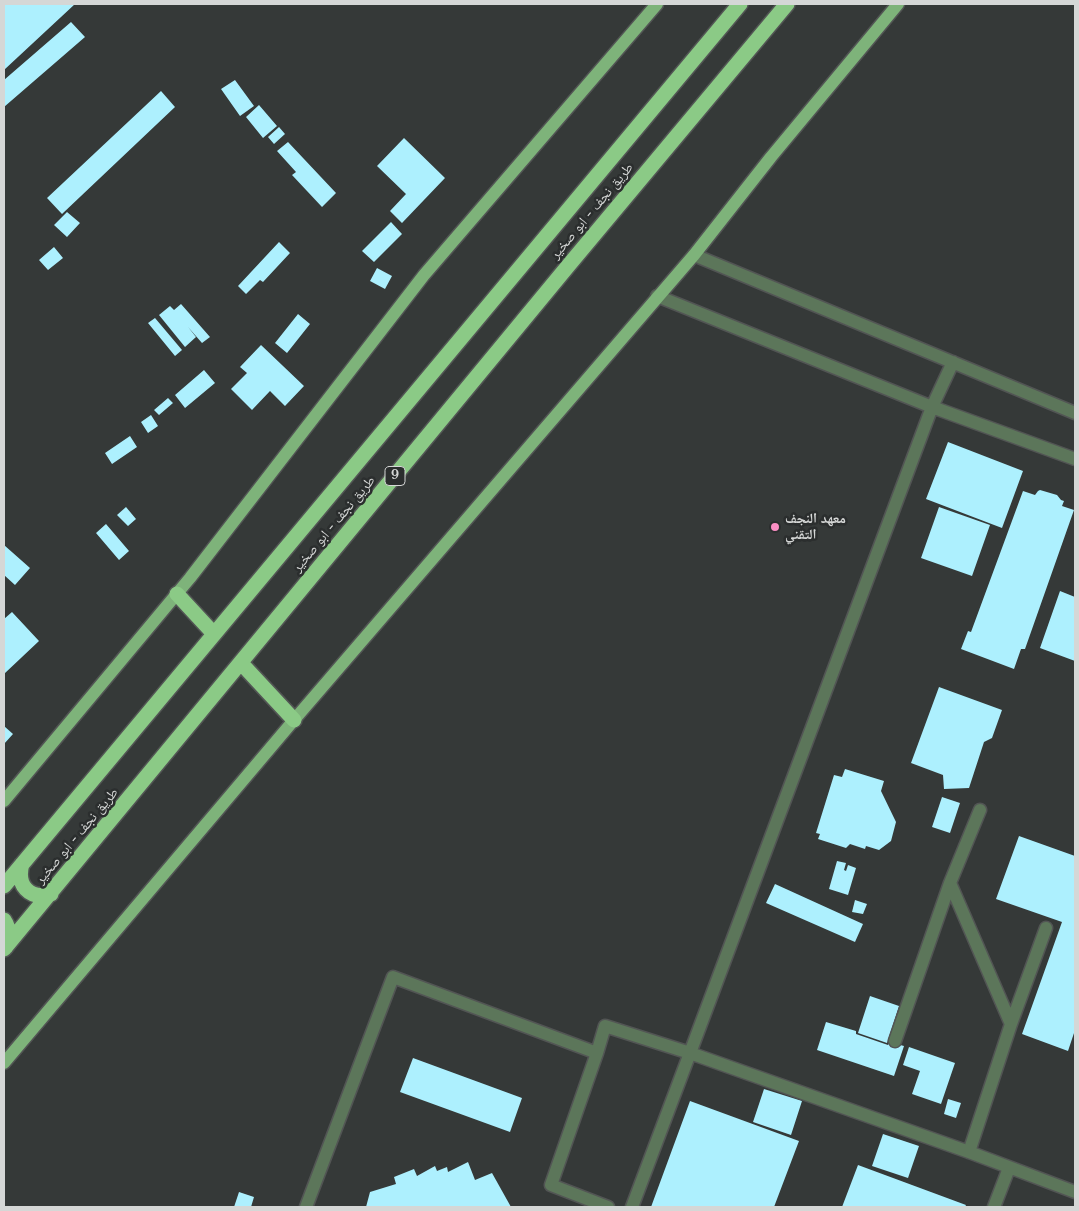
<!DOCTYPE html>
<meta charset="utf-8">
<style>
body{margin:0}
#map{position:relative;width:1079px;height:1211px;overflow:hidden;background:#353938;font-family:"Libre Baskerville",serif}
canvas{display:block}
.frame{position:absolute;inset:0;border:5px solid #d5d7d6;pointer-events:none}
</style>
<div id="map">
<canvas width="1079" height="1211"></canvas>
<div class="frame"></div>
</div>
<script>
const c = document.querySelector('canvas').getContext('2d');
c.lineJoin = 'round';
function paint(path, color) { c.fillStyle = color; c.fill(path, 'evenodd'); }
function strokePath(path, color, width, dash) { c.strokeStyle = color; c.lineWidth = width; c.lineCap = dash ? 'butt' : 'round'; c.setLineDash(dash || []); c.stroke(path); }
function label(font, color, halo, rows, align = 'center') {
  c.font = font + ' "Libre Baskerville","Noto Naskh Arabic",serif'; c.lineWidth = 5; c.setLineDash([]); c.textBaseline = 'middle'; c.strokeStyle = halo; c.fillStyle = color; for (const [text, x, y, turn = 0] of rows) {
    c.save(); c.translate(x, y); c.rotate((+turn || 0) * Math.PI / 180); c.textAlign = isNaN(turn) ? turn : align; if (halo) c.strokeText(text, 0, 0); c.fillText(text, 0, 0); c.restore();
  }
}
const building = new Path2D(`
 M4 4H75L4 70Z
 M71 22 85 37 4 107V80Z
 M235 80 254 106 240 116 221 89Z
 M161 91 175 107 62 214 47 198Z
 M259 105 277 126 263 138 246 117Z
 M279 127 285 134 274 144 268 137Z
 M404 138 445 178 402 223 390 211 406 194 377 166Z
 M288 142 336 193 322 207 292 175 296 172 277 151Z
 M67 212 80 223 67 237 54 225Z
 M391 222 402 234 374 262 362 251Z
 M279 242 290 253 263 282 260 280 246 294 238 286Z
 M54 247 63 258 48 270 39 260Z
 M377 268 392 276 385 289 370 281Z
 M181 304 210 337 202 343 188 327 196 337 185 347 159 315 170 306 174 310Z
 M298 314 310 324 287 353 275 343Z
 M155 318 182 350 175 356 148 323Z
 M261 345 304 386 285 406 270 391 252 410 231 389 247 373 240 367Z
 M204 370 215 383 185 408 175 395Z
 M168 398 173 403 159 415 154 410Z
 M151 415 158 426 148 433 141 422Z
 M130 436 137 447 112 464 105 453Z
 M948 442 1023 471 1002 528 926 499Z
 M1040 490 1057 495 1061 500 1064 501 1062 506 1074 510 1025 649H1021L1014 669 961 649 968 631 971 632 1023 491 1035 495 1038 491Z
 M126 507 136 519 128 526 117 515Z
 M939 507 990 525 972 576 921 558Z
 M106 524 129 551 119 560 96 533Z
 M4 545 30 568 15 585 4 575Z
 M1060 591 1075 597V661L1040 648Z
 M12 612 39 641 4 674V619Z
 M939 687 1002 710 992 738 984 742 969 788 944 789 943 775 911 763Z
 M4 726 13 734 4 744Z
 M845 769 884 781 881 791 896 822 891 841 879 850 866 846 865 849 850 844 846 848 818 839 820 834 816 833 834 775 842 777Z
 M942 797 960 803 950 833 932 827Z
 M1019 836 1075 856V1030L1068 1051 1022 1034 1062 922 996 899Z
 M837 861 846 863 844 870 846 871 848 865 856 868 848 895 829 889Z
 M775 884 863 924 855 942 766 903Z
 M855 900 867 904 863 914 852 912Z
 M870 996 899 1006 887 1043 858 1033Z
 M826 1022 856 1031V1034L888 1045 889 1042 904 1046 894 1076 817 1050Z
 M909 1047 955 1063 941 1104 912 1094 920 1071 903 1065Z
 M413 1058 522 1098 510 1132 400 1092Z
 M764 1089 802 1101 791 1135 753 1122Z
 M948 1099 961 1103 956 1118 944 1114Z
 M690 1101 799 1141 774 1207H651Z
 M883 1134 919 1146 908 1178 872 1166Z
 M468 1162 475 1180 492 1173 511 1207H366L370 1192 396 1184 394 1177 414 1169 417 1176 435 1166 437 1171 447 1167 448 1172Z
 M858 1165 966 1205 965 1207H842Z
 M239 1192 254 1197 251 1207H234Z`);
const minor = new Path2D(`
 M694 255 1075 413
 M657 296 932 407 1075 459
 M953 362 932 407 690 1053 969 1152 1075 1192
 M950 883 1011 1024
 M895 1041 950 883 980 810
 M969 1152 1011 1024 1046 928
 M306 1207 393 977 597 1053
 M608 1207 551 1185 597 1053 605 1026 690 1053 632 1207
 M994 1207 1009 1168`);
const major = new Path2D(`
 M4 801 190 578 424 275 657 4
 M4 1063 294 720 694 255 771 157 898 4`);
const highway = new Path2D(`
 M177 594 214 634
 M241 663 294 720
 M22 864C16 885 29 900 51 894
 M4 886 740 4
 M4 920C10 929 10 937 6 947
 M4 949 568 266 787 4`);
const markers = [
 [775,527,5,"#fb8fc4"]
];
const shields = [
 [395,476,20]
];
const shieldNames = [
 ["9",395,476]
];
const streetNames = [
 ["طريق نجف - ابو صخير",592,211,-50],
 ["طريق نجف - ابو صخير",334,524,-50],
 ["طريق نجف - ابو صخير",77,836,-50]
];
const poiNames = [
 ["معهد النجف",785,519],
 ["التقني",785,535]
];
paint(building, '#adf0fe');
strokePath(minor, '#525554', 15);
strokePath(major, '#525554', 15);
strokePath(highway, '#525554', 18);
strokePath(minor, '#5c765a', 12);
strokePath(major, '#7eb37a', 12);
strokePath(highway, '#8bca86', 15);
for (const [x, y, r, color] of markers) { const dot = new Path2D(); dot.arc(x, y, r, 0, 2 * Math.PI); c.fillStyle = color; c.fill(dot); strokePath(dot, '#2b2e2e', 2); }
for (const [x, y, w] of shields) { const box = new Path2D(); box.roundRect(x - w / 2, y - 9.5, w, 19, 4); c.fillStyle = '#2b2e2e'; c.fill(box); strokePath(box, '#d5d7d6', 1); }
label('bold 12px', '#d5d7d6', null, shieldNames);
label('14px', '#d5d7d6', '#2b2e2e', streetNames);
label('bold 14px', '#d5d7d6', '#2b2e2e', poiNames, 'left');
</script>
